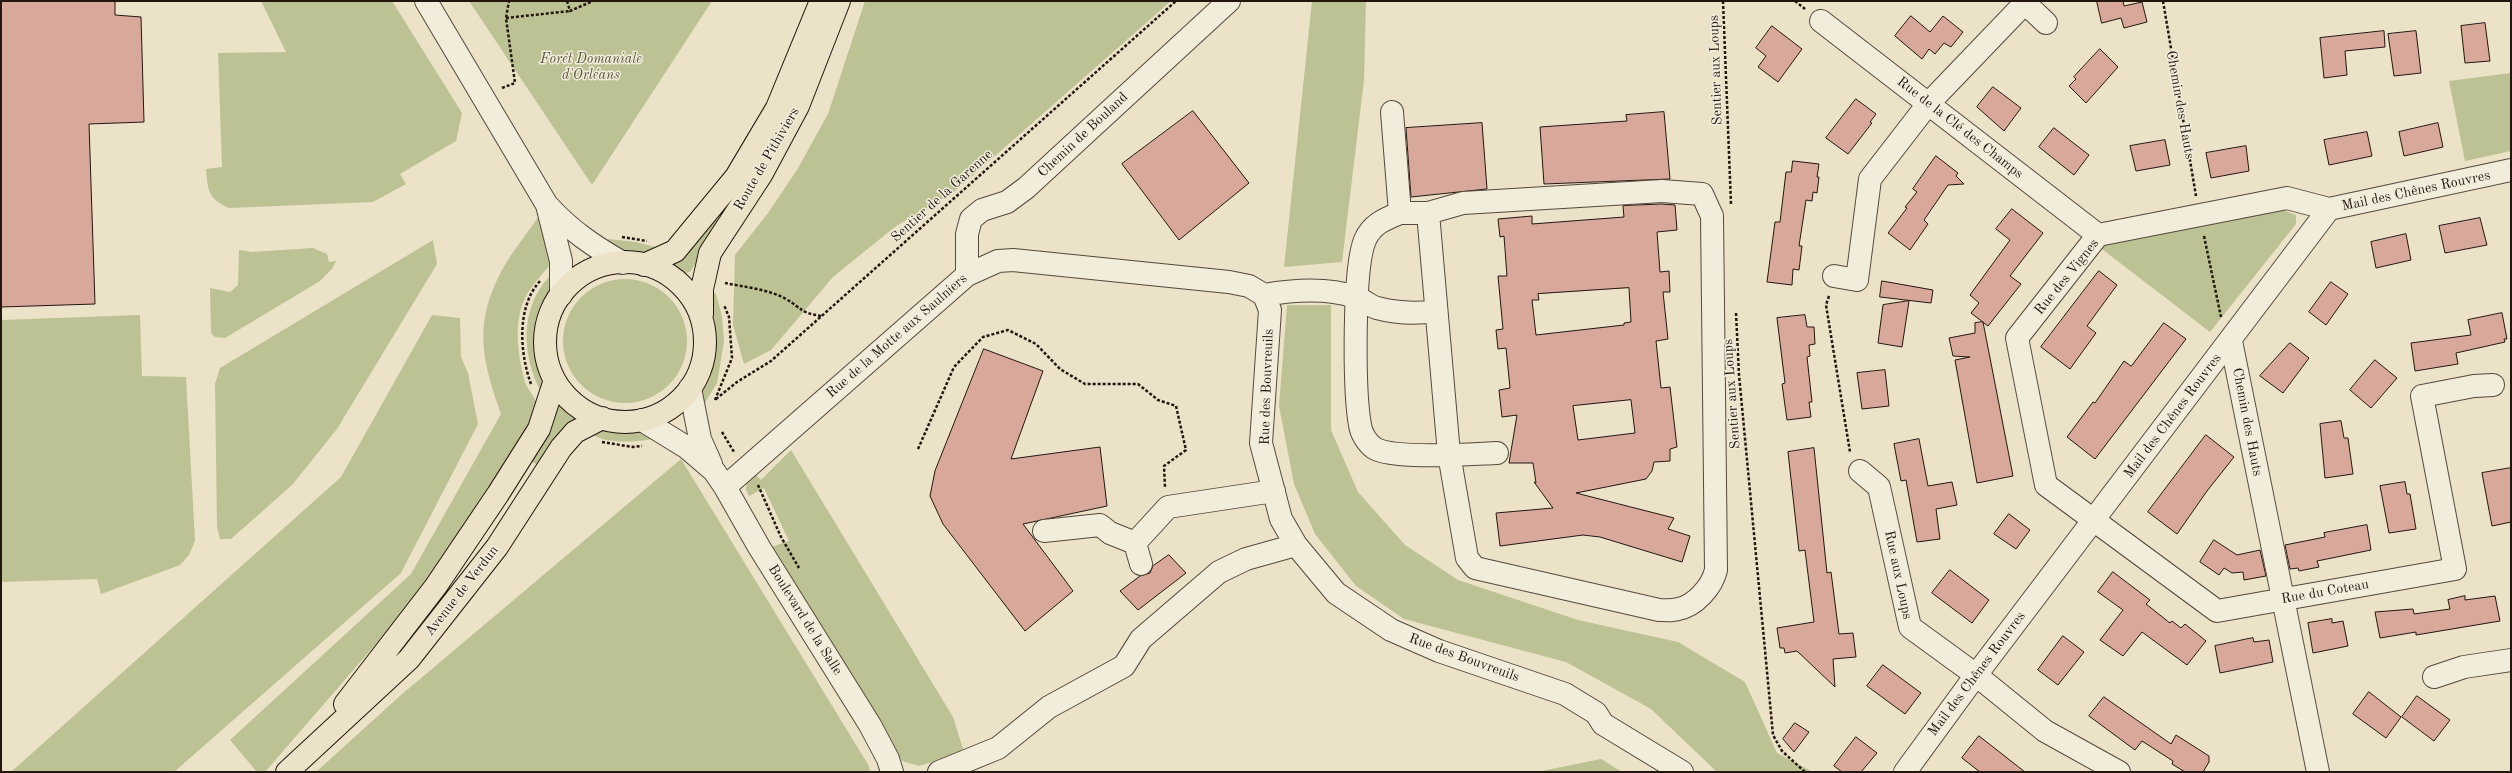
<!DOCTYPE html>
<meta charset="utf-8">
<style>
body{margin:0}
#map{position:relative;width:2512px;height:773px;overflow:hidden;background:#ebe2c8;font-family:"Old Standard TT",serif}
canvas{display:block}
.frame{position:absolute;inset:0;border:2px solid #23160f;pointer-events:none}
</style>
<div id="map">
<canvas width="2512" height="773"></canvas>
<div class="frame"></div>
</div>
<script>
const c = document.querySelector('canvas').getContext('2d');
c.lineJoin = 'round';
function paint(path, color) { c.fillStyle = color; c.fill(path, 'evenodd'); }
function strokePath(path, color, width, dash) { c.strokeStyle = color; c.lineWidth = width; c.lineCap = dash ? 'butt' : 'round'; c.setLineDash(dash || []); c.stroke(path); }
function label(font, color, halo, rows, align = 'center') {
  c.font = font + ' "Old Standard TT",serif'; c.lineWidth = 3; c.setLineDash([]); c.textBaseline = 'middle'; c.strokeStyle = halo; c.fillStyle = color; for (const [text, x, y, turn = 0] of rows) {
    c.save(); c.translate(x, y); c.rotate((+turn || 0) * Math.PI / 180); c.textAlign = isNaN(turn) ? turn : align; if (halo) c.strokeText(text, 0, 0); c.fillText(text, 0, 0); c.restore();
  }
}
const green = new Path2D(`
 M261 1H392L462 113 456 141 400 174 406 184 373 202 229 208C208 198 208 192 206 169L222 167 218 53 286 52Z
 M469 1H712L592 185Z
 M865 1H1171L954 192 896 226 833 277 771 350 744 364 733 325 735 255 768 213 797 170 828 114Z
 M1312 1H1366L1364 80 1342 262 1284 267Z
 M2511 73V151L2465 161 2449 81Z
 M2278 208 2296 215V224L2210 332 2098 246Z
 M540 214 551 263C543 274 531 286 525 298 513 323 518 356 525 382 528 391 538 399 538 409L480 506 427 585 265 772H257L230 740 411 574 501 414C482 360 473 324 502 270 513 250 528 233 540 214Z
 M711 216 719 222 691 271 685 274 669 260Z
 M608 239 636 242 659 248C637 260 621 252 603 240Z
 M433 240 437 264 337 429 292 485 231 539H220L217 527 215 384 220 368Z
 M313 248 327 254 329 262 336 261 332 269 320 281 225 338 215 337 211 333 210 288 230 292 238 285 239 250 252 252Z
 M556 270C552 292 540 310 538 333 536 354 546 374 542 394 520 354 519 302 556 270Z
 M563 341a62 62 0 1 1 124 0a62 62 0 1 1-124 0Z
 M706 285 716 294 722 316 724 342 717 383 703 406 700 392 709 366 713 342Z
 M1287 305H1331V430L1358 492 1405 545 1458 580 1578 620 1678 642 1745 682 1777 753 1813 772H1717L1651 709 1566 662 1404 619 1356 586 1315 534 1294 484 1279 406Z
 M140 315 142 376 186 377 195 541 189 555 180 565 101 594 97 579 1 582V320Z
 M432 315 460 318 461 357 468 373 478 424 401 573 174 772H11L341 477Z
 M562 403 578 415 537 465 527 458 556 404Z
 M603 429 642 430 657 438C640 442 605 445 590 433Z
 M791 450 953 717 964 752 919 766 902 761 771 547 789 541 764 488 749 496 746 490 747 482 755 474 761 480Z
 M681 459 869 766 870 772H316L401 695Z
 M1601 759 1622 772H1536H1537Z`);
const building = new Path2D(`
 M1 1H115V15L141 17 144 122 89 124 95 304 1 307Z
 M2097 1H2123L2124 6 2142 2 2147 22 2124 28 2121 18 2102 23Z
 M1911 16 1930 32 1943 16 1963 32 1951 47 1944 43 1935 54 1929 49 1922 59 1895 36Z
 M2485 23 2490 61 2465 63 2461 26Z
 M1772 26 1802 49 1778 82 1758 67 1766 56 1756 48Z
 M2384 31 2385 47 2345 51 2347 75 2324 78 2320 38Z
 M2416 31 2421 73 2394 76 2388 34Z
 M2100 49 2118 67 2086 103 2069 86 2076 79 2074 77Z
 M1993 87 2021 108 2004 131 1977 107Z
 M1856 99 1876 114 1870 122 1872 123 1848 154 1826 138Z
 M1193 111 1249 183 1179 240 1122 164Z
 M1664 112 1670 179 1544 184 1540 127 1627 121 1626 115Z
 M1482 123 1487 189 1411 197 1406 128Z
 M2438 123 2443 147 2404 156 2399 132Z
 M2054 128 2089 155 2074 175 2039 147Z
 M2367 132 2372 156 2329 165 2324 140Z
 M2165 140 2170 165 2136 171 2130 146Z
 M2246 146 2249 171 2211 178 2206 153Z
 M1936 156 1958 173 1956 176 1964 184 1948 185 1924 220 1928 224 1910 250 1888 233 1907 208 1905 207 1917 192 1913 189Z
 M1793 161 1819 164 1817 177H1819L1817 193 1813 192 1812 201 1806 200 1799 246H1802L1799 270 1793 269 1792 285 1767 282 1775 222H1780L1786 172H1791Z
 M1662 204 1675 205 1677 230 1657 232 1660 272 1669 271 1670 292H1663L1668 339 1656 341 1661 388 1670 387 1677 447 1670 449V461L1654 462 1652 471 1646 479 1576 493 1674 518 1668 529 1690 536 1682 562 1600 537 1583 535 1500 546 1496 513 1553 508 1534 482 1536 483 1533 463H1509L1517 415 1502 417 1499 390 1510 388 1506 348 1498 349 1496 330 1503 329 1498 276H1507L1504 236 1500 237 1498 219 1532 216V224L1624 217 1623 206ZM1629 288 1631 322 1624 323V325L1536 335 1532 300H1539L1538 294ZM1631 400 1635 433 1578 440 1573 406Z
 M2012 209 2043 233 2010 276 2021 284 1988 326 1971 313 1979 303 1970 295 2010 240 1996 229Z
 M2480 218 2487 245 2445 253 2439 226Z
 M2406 234 2411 260 2376 268 2371 242Z
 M2099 271 2117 285 2087 326 2096 333 2070 369 2041 347Z
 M1882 281 1933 290 1931 303 1880 297Z
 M2331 282 2348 294 2326 325 2309 312Z
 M1909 301 1902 347 1878 343 1883 305Z
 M2502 313 2507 339H2504L2505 342 2456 353 2458 364 2415 371 2411 343 2471 335 2468 320Z
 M1805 315 1807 327H1814L1815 344 1809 345 1810 356 1807 357 1812 402H1809L1811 417 1787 420 1782 384 1785 383 1777 318Z
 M1983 322 2013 476 1977 483 1955 360 1970 357 1953 356 1949 338 1975 333V323Z
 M2164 323 2186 339 2095 459 2067 437 2093 402 2095 403 2124 361 2131 366Z
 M2290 343 2309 358 2283 393 2260 376Z
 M984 349 1043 371 1011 459 1100 447 1107 506 1023 524 1073 591 1025 631 943 524 930 496 935 471Z
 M2375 360 2397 378 2371 408 2350 390Z
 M1885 370 1889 406 1862 409 1857 373Z
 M2341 421 2344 438H2348L2353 474 2325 478 2320 424Z
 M2206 435 2234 457 2207 491 2177 534 2148 512Z
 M1919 439 1928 486 1952 482 1957 505 1936 509 1940 539 1917 542 1906 480 1901 481 1894 444Z
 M1814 448 1827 573 1831 572 1839 634 1853 633 1856 657 1833 659 1835 687 1797 651 1785 653 1784 648H1780L1777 628 1814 622 1805 550 1799 551 1788 452Z
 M2511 468V522L2492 526 2482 473Z
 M2405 482 2407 494H2410L2416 529 2389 533 2380 486Z
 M2009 514 2030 530 2016 549 1994 534Z
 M2367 525 2371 550 2317 561 2319 567 2299 571 2298 568 2290 569 2285 545 2325 537 2324 533Z
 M2214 540 2237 555 2260 550 2266 576 2244 580 2243 572 2232 573 2224 568 2219 575 2200 562Z
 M1169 555 1186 573 1138 610 1120 591 1140 576 1150 573 1153 566Z
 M1950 570 1989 600 1972 623 1932 593Z
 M2113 572 2150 600 2146 604 2170 623 2172 621 2181 628 2185 624 2206 641 2187 665 2142 632 2123 656 2100 640 2123 610 2098 592Z
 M2465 596V600L2495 596 2500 621 2416 635V632L2380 638 2375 612 2413 609 2414 614 2450 609 2448 600Z
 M2332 619V623L2343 621 2348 646 2313 653 2308 623Z
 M2063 636 2084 652 2058 685 2038 670Z
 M2253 638 2254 642 2269 640 2273 662 2220 673 2215 646Z
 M1883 665 1921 693 1905 714 1867 686Z
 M2369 692 2401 717 2386 738 2353 714Z
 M2417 696 2450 720 2434 741 2402 717Z
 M2104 697 2171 744 2176 735 2209 756V762L2203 772H2185L2172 764 2173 761 2142 741 2135 750 2089 716Z
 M1795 723 1809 732 1794 752 1783 739Z
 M1979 736 2025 772H1980L1962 758Z
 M1856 737 1877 753 1861 772H1842L1834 766Z`);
const path = new Path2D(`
 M567 1 570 11 593 1
 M1723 1 1731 204
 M1795 1 1805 9
 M2163 1 2196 196
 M506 18 570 11
 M502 88 515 83 506 18 509 1
 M2204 236 2221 317
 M622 237 647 241
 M725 283C744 287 768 289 786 299 803 309 800 313 822 316
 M1829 296 1826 305 1850 452
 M1736 313 1739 375 1773 735 1782 751 1805 772
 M531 384C520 354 516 307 540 281
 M716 399 737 382 771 361 1176 1
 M715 400 732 358 729 317 724 305
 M722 432 734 452
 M602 442 633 447 642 446
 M918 449 954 367 983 337 1008 330 1036 344 1060 369 1085 384H1138L1158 400 1176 406 1186 450 1164 466 1165 487
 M758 485 781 537 799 568`);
const minor = new Path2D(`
 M426 1 547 205 561 261V295
 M1821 21 2098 235
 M1392 112 1400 213H1428L1463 203 1662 191 1702 194 1712 216 1716 570C1712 587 1695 606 1678 609 1672 611 1665 610 1659 610L1475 568 1467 558 1449 454 1428 213
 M549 207C571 231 595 247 623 263
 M2329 209 2287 198 2098 235 2017 338 2046 485 2217 611 2455 569 2422 396 2474 386 2493 385
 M1400 213C1385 219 1372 224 1365 240 1353 268 1354 392 1360 425 1361 433 1367 443 1374 448 1394 460 1471 454 1497 453
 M967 275V234L971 219 982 210 1007 202 1026 188 1229 1
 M1834 276 1857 280 1870 179 1928 104 2025 3 2046 23
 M1264 295 1270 310 1261 443 1281 519 1296 545 1336 593 1391 630 1439 651 1565 694 1596 713 1603 724 1682 772
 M1264 295C1293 290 1326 287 1355 297 1363 299 1369 306 1377 308 1396 313 1416 314 1435 311
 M2231 341 2318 772
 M690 388 700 439 711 464
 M642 420 686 447 714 471 725 487 759 547 870 725 888 759 892 772
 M1860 471 1879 487 1910 627 1976 675 2045 731 2119 772
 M725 487 967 275 998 261 1013 260 1229 282 1249 286 1264 295
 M1044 531 1100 525 1110 533 1135 543
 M1141 564 1135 543 1168 507 1274 491
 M2434 677 2464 667 2511 660
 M939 772 998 748 1049 707 1124 666 1141 639 1219 572 1246 559 1296 545
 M1905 772 1976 675 2329 209 2511 170`);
const major = new Path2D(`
 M545 342a80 80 0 1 1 160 0a80 80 0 1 1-160 0Z
 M644 265 675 251 736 177 777 108 821 1
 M702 314V289L710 253 761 175 798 106 839 1
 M345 704 436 586 498 494 539 429 554 383
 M287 772 409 659 497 547 561 448 575 432 602 418`);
const parkNames = [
 ["Forêt Domaniale",591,59],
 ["d'Orléans",591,75]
];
const streetNames = [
 ["Sentier aux Loups",1716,70,-92],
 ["Chemin des Hauts",2180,105,80],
 ["Rue de la Clé des Champs",1960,128,38],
 ["Chemin de Bouland",1083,135,-43],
 ["Route de Pithiviers",767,159,-60],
 ["Mail des Chênes Rouvres",2416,191,-12],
 ["Sentier de la Garenne",942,196,-42],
 ["Rue des Vignes",2067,277,-51],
 ["Rue de la Motte aux Saulniers",897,336,-41],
 ["Rue des Bouvreuils",1267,387,-88],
 ["Sentier aux Loups",1732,394,-94],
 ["Mail des Chênes Rouvres",2173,416,-53],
 ["Chemin des Hauts",2247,422,79],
 ["Rue aux Loups",1898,575,78],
 ["Avenue de Verdun",462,591,-52],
 ["Rue du Coteau",2325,592,-10],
 ["Boulevard de la Salle",805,620,58],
 ["Rue des Bouvreuils",1464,658,20],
 ["Mail des Chênes Rouvres",1977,674,-53]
];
paint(green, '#bcc293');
paint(building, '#d8a99a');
strokePath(building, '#23160f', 1);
strokePath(minor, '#55493d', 24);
strokePath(major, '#23160f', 24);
strokePath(path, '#23160f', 2.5, [3, 2]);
strokePath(minor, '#f2ecdb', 22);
strokePath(major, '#ebe2c8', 22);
label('italic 14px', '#59523d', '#f2ecdb', parkNames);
label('14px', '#23160f', '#f2ecdb', streetNames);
</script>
